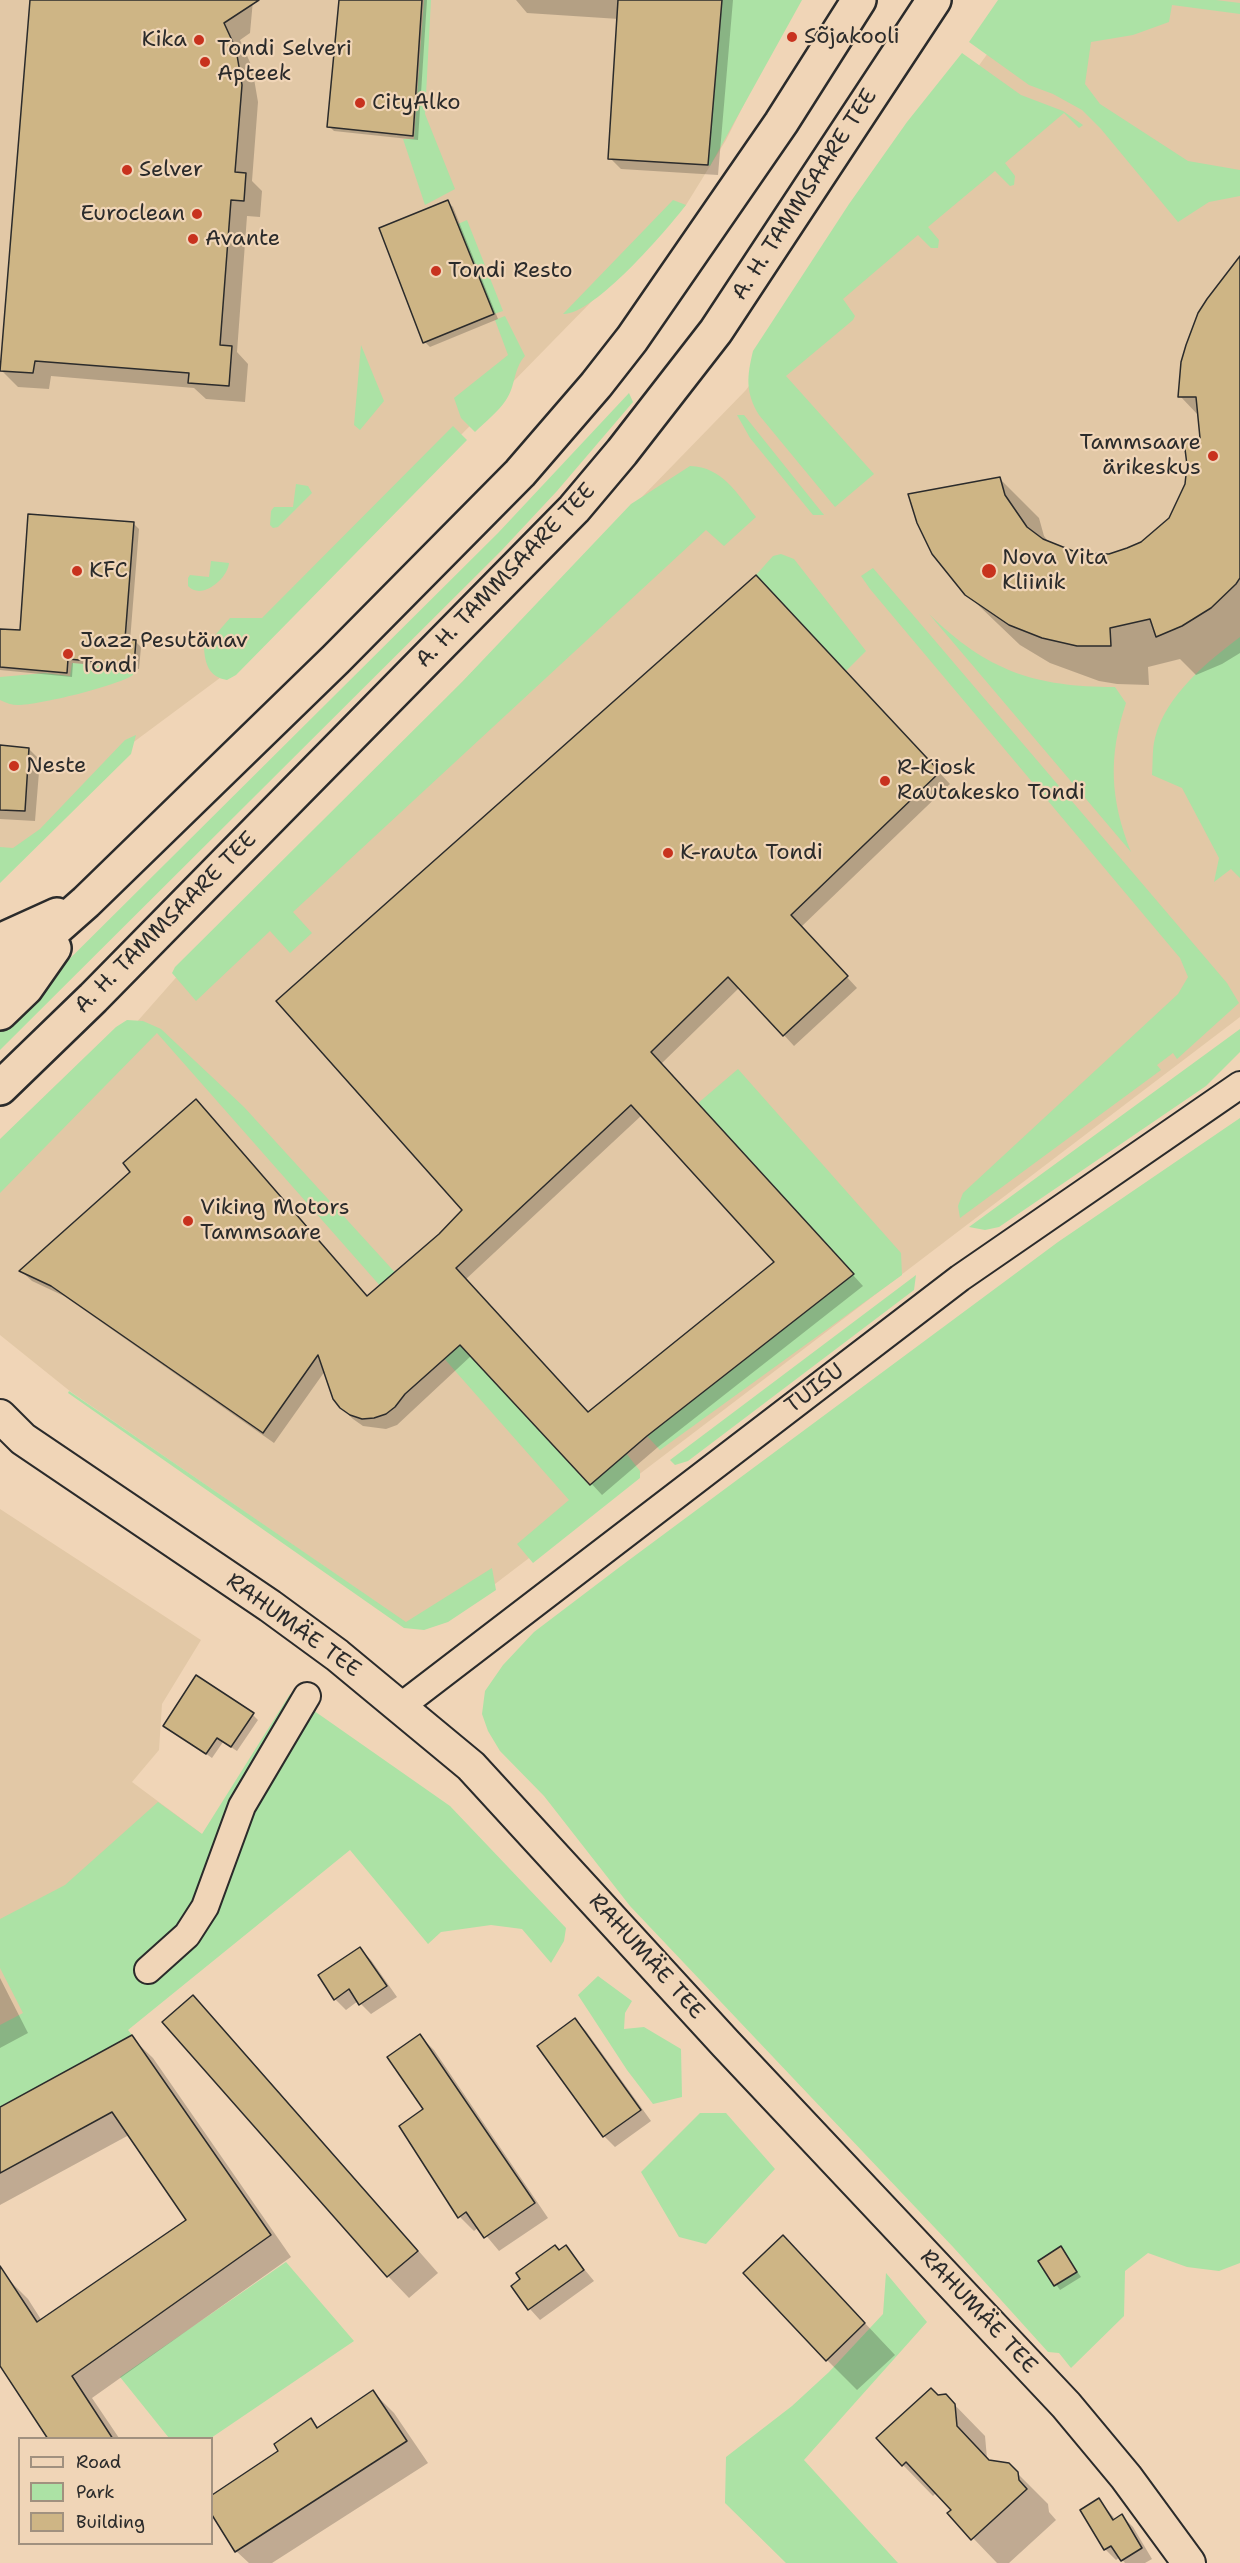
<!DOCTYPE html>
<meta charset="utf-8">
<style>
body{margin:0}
#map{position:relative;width:1240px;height:2563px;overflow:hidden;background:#f0d5b7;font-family:"Shantell Sans",sans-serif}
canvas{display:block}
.legend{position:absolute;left:18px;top:2437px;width:195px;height:108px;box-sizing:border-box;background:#f0d5b7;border:2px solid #a1917f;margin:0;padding:8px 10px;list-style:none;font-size:18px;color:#2b2b2b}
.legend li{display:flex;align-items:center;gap:12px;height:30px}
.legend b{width:30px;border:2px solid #a1917f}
</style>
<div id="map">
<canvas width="1240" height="2563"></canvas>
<ul class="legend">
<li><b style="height:8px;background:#f0d5b7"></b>Road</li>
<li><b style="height:16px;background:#ace2a5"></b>Park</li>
<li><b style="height:16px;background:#ceb585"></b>Building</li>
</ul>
</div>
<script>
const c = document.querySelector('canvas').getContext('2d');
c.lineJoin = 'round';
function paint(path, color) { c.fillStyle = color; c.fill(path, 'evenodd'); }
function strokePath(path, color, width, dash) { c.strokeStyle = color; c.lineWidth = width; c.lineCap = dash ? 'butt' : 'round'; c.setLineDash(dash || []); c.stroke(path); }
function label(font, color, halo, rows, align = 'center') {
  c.font = font + ' "Shantell Sans",sans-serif'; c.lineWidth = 4.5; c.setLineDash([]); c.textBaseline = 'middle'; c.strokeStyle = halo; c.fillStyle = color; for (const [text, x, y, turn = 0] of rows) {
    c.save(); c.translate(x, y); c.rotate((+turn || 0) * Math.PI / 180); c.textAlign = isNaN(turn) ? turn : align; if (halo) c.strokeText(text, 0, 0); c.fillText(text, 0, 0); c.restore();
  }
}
const built = new Path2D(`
 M0 0H796L726 140 686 205 232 669 131 744 0 874Z
 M1026 0H1240V1017L470 1603 406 1623 71 1392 0 1335V1177L188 964 746 390Z
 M0 1509 201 1640 162 1704 159 1750 132 1782 202 1834 27 2017 0 2030Z`);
const green = new Path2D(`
 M424 0H431L425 114 455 189 425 205 403 139H414Z
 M722 0H802L710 166 708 165Z
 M998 0H1216L1240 3V14L1172 5 1169 22 1133 35 1091 42 1085 84 1100 104 1188 161 1240 170V196L1209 202 1178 222 1101 129 1082 110 1053 94 1029 85 969 42Z
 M962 53 1021 95 1063 111 1083 125 1079 128 1064 113 1005 163 1015 176 1014 185 1010 186 995 171 928 227 939 240 938 248H931L918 235 843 299 855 316 853 320 786 376 874 474 835 507 759 415C745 392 747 376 753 351L849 204 907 122Z
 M673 200 686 205C666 231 594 315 563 314Z
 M467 220 503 311 494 314 458 224Z
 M505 316 525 356C513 369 516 386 506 400 498 412 485 422 475 432L461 418 454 398 508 355 495 320Z
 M361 345 384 401 360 430 354 425Z
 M629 393 633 402 557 491 501 551 0 1050V1028L498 533Z
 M737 415H744L824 515H813L750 438Z
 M453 426 467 440 236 675 227 680C209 677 205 664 204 648L230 618H262Z
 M690 466C723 467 737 494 756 517L724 546 706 530 293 912 312 933 290 953 270 931 196 1001 172 973 175 967 462 682 631 504Z
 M296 484 308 486 312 493 278 527 273 528 270 525 271 511 274 507H293Z
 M781 554 794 559 866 651 846 671 756 575 773 556Z
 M211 561 229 563C228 578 202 601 188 586V578L190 575 209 577Z
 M873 568 1227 983 1239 1003 1177 1059 1173 1053 1157 1065 1161 1070 960 1218 958 1206 963 1193 1178 994 1188 977 1180 958 870 589 861 576Z
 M929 614C987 671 1035 687 1115 687L1126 703C1108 757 1110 799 1131 852Z
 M1240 637V878L1231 869 1214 882 1219 858 1182 788 1152 775C1153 763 1152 749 1155 738 1166 695 1207 662 1240 637Z
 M72 663 134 668 133 675C117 686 39 705 18 705 12 705 6 703 0 700V677L45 673 70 676Z
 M136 735 131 754 0 883V847L13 848 40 829 125 740Z
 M127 1020 143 1021 161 1029 244 1107 589 1485 626 1453 640 1471V1478L533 1563 517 1544 569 1500 157 1033 0 1193V1139L116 1027Z
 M1240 1029V1052L1206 1086 999 1227 985 1230 969 1227Z
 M738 1069 901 1253 902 1275 660 1450 647 1436 853 1274 697 1104Z
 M1240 1118V2263L1219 2271 1187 2267 1148 2253 1125 2271 1124 2316 1071 2368 1059 2353 1048 2352 954 2248 630 1906 544 1796 500 1751 488 1731 482 1714 485 1691 503 1665 534 1632 621 1566 1058 1242Z
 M916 1275 914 1290 688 1461 675 1465 670 1460Z
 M69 1391 406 1622 492 1568 496 1590 448 1622 424 1630 404 1628 68 1393Z
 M290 1694 450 1806 566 1928 564 1941 551 1963 522 1929 491 1925 441 1932 428 1944 350 1850 128 2030 132 2035 0 2107V2025L23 2013 0 1968V1919L65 1885 158 1802 202 1834Z
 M598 1976 632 2001 625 2013 624 2029 644 2027 681 2049 682 2097 653 2104 627 2070 578 1995Z
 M700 2113H726L775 2169 706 2244 679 2237 641 2172Z
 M286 2262 354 2341 211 2438H169L120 2377Z
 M886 2273 927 2322 804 2460 898 2563H786L725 2503 726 2457 792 2406 829 2372 883 2314Z`);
const shadow = new Path2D(`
 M31 0H253L250 33 240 40 252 67 258 102 252 181 262 191 260 217 247 216 237 352 248 364 245 402 206 399 194 388 51 376 49 389 18 387 2 371Z
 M341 0H427L418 140 334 131 329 126Z
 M516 0H733L718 175 621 169 610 158 619 19 527 13Z
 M448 202 453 207 498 319 430 347 425 342Z
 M1240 263V653L1222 664 1196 675 1180 659 1148 667 1149 685 1117 684 1099 681 1050 663 1020 645 954 582 925 538 1000 479 1039 518 1044 536 1050 544 1078 554 1109 556 1142 544 1170 519 1186 484 1202 439 1199 416 1180 396Z
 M133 523 139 529 130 641 136 642 141 647 139 669 73 663 72 677 0 670V630L21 632Z
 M766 588 950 784 801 927 857 988 794 1046 740 987 661 1064 863 1286 658 1447 602 1495 472 1355 397 1425 386 1429 363 1426 353 1419 341 1407 325 1371 274 1443 64 1296 32 1281 21 1271 368 1298 440 1235 464 1210ZM642 1115 776 1263 588 1413 465 1280Z
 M0 747 29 749 40 760 35 821 0 819Z
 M253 1715 258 1720 237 1751 223 1742 212 1758 165 1725Z
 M360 1949 371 1960 397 1997 371 2014 358 2001 346 2010 335 1999Z
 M0 1978 28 2033 0 2048Z
 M193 1997 214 2018 438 2273 409 2298 388 2276Z
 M575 2020 586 2031 651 2121 615 2147 604 2136Z
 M420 2036 434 2050 548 2218 499 2251 479 2227 474 2231 460 2217 425 2110Z
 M131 2037 153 2058 291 2257 92 2398 119 2438H49L2 2367 0 2368V2283L7 2278 28 2299 42 2321 188 2220 129 2135 0 2205V2109Z
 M566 2247 594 2281 540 2320 530 2309 559 2252Z
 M1061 2248 1081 2277 1060 2290 1040 2261Z
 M813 2268 895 2355 857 2390 827 2360Z
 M373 2392 394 2413 428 2463 272 2563H249L236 2551 212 2512V2497L280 2452 311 2420 319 2428Z
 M946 2396 985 2436 987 2458 990 2461 1008 2464 1048 2504 1049 2512 1056 2520 1009 2563H997L949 2513 953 2510 937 2492 933 2496 903 2465 938 2397Z
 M1099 2500 1116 2520 1122 2516 1133 2527 1152 2559 1145 2563H1125L1120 2557 1116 2560 1105 2549 1082 2511Z`);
const building = new Path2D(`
 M30 0H259L224 23 236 49 242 85 235 172 246 173 244 201 231 200 220 345 232 346 229 386 188 383 189 373 35 361 33 373 0 371Z
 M339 0H422L413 136 327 127Z
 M618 0H722L708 165 608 159Z
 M448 200 494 314 423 343 379 228Z
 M1240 256V578L1236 584 1211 608 1182 626 1156 637 1150 619 1110 628 1111 646H1077L1042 638 1009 625 965 595 932 554 917 523 908 494 1000 477 1005 495 1027 527 1043 539 1078 553 1109 554 1127 548 1141 542 1169 518 1185 484 1187 465 1184 441 1200 438 1196 397H1178L1181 362 1186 345 1198 313 1207 299Z
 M28 514 134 522 125 639 136 640 134 665 68 659 67 673 0 667V629L20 630Z
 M756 575 940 772 791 915 848 976 783 1036 728 977 651 1052 854 1274 647 1436 590 1485 460 1345 405 1394 395 1407 386 1414 374 1418 362 1419 350 1415 340 1408 333 1399 318 1355 263 1433 51 1286 19 1271 130 1172 123 1163 196 1099 367 1296 439 1234 462 1210 276 1001ZM631 1105 774 1262 588 1412 456 1268Z
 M0 745 29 748 25 811 0 810Z
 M196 1675 254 1713 231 1747 217 1738 206 1754 163 1726Z
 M360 1947 387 1986 359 2005 349 1989 334 2000 318 1975Z
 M193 1995 418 2251 387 2277 162 2022Z
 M575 2018 641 2110 603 2137 537 2046Z
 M420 2034 535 2203 484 2238 466 2212 458 2218 399 2126 423 2109 387 2057Z
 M132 2035 271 2235 72 2376 113 2439H48L0 2366V2266L37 2322 186 2220 112 2112 0 2173V2107Z
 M783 2235 865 2323 826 2361 743 2273Z
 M555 2245 559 2250 566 2245 584 2270 528 2310 511 2286 520 2279 516 2273Z
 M1061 2246 1077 2272 1054 2286 1038 2261Z
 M931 2388 938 2395 946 2394 955 2404 957 2426 989 2460 1009 2463 1018 2472 1019 2480 1027 2489 971 2540 947 2513 951 2510 906 2462 902 2466 876 2438Z
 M373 2390 407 2441 235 2552 212 2515V2495L278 2451 274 2444 311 2418 317 2428Z
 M1099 2498 1113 2520 1122 2514 1142 2548 1121 2561 1111 2546 1104 2550 1080 2510Z`);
const minor = new Path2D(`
 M400 1707 960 1278 1240 1085
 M148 1970 187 1935 205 1907 242 1806 307 1696`);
const tertiary = new Path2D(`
 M0 1416 23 1439 270 1606 337 1655 471 1766 726 2044 1066 2405 1126 2477 1189 2563`);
const primary = new Path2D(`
 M0 941 57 915
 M0 978 86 902 336 659 520 473 596 385 632 339 781 123 859 0
 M0 1013 26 988 54 948
 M0 1088 93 998 574 509 622 452 716 331 934 0`);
const markers = [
 [792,37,6,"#c8321e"],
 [199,40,6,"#c8321e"],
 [205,62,6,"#c8321e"],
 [360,103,6,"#c8321e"],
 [127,170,6,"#c8321e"],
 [197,214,6,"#c8321e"],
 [193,239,6,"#c8321e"],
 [436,271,6,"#c8321e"],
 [1213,456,6,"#c8321e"],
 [77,571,6,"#c8321e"],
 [989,571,8,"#c8321e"],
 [68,654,6,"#c8321e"],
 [14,766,6,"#c8321e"],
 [885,781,6,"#c8321e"],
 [668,853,6,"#c8321e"],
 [188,1221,6,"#c8321e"]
];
const poiNames = [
 ["Sõjakooli",804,37],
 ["Kika",187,40,"right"],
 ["Tondi Selveri",217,49],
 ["Apteek",217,74],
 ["CityAlko",372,103],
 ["Selver",139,170],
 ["Euroclean",185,214,"right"],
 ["Avante",205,239],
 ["Tondi Resto",448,271],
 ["Tammsaare",1201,443,"right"],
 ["ärikeskus",1201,468,"right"],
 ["Nova Vita",1002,558],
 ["Kliinik",1002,583],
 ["KFC",89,571],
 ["Jazz Pesutänav",80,641],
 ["Tondi",80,666],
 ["Neste",26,766],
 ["R-Kiosk",897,768],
 ["Rautakesko Tondi",897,793],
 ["K-rauta Tondi",680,853],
 ["Viking Motors",200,1208],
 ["Tammsaare",200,1233]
];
const streetNames = [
 ["A. H. TAMMSAARE TEE",805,195,-57],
 ["A. H. TAMMSAARE TEE",506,576,-46],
 ["A. H. TAMMSAARE TEE",166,923,-45],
 ["TUISU",815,1389,-37],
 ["RAHUMÄE TEE",293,1626,36],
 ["RAHUMÄE TEE",646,1957,48],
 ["RAHUMÄE TEE",978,2312,47]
];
paint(built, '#e2c8a6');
paint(green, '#ace2a5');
paint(shadow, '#0003');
paint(building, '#ceb585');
strokePath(building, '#2b2b2b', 1.5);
strokePath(minor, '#2b2b2b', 30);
strokePath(tertiary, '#2b2b2b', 36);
strokePath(primary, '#2b2b2b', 38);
strokePath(minor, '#f0d5b7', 26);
strokePath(tertiary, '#f0d5b7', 32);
strokePath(primary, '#f0d5b7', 33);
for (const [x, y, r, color] of markers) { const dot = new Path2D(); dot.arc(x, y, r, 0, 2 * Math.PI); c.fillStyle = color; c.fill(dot); strokePath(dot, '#f0d5b7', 2); }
label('22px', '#2b2b2b', '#f0d5b7', poiNames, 'left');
label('22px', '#2b2b2b', '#f0d5b7', streetNames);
</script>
